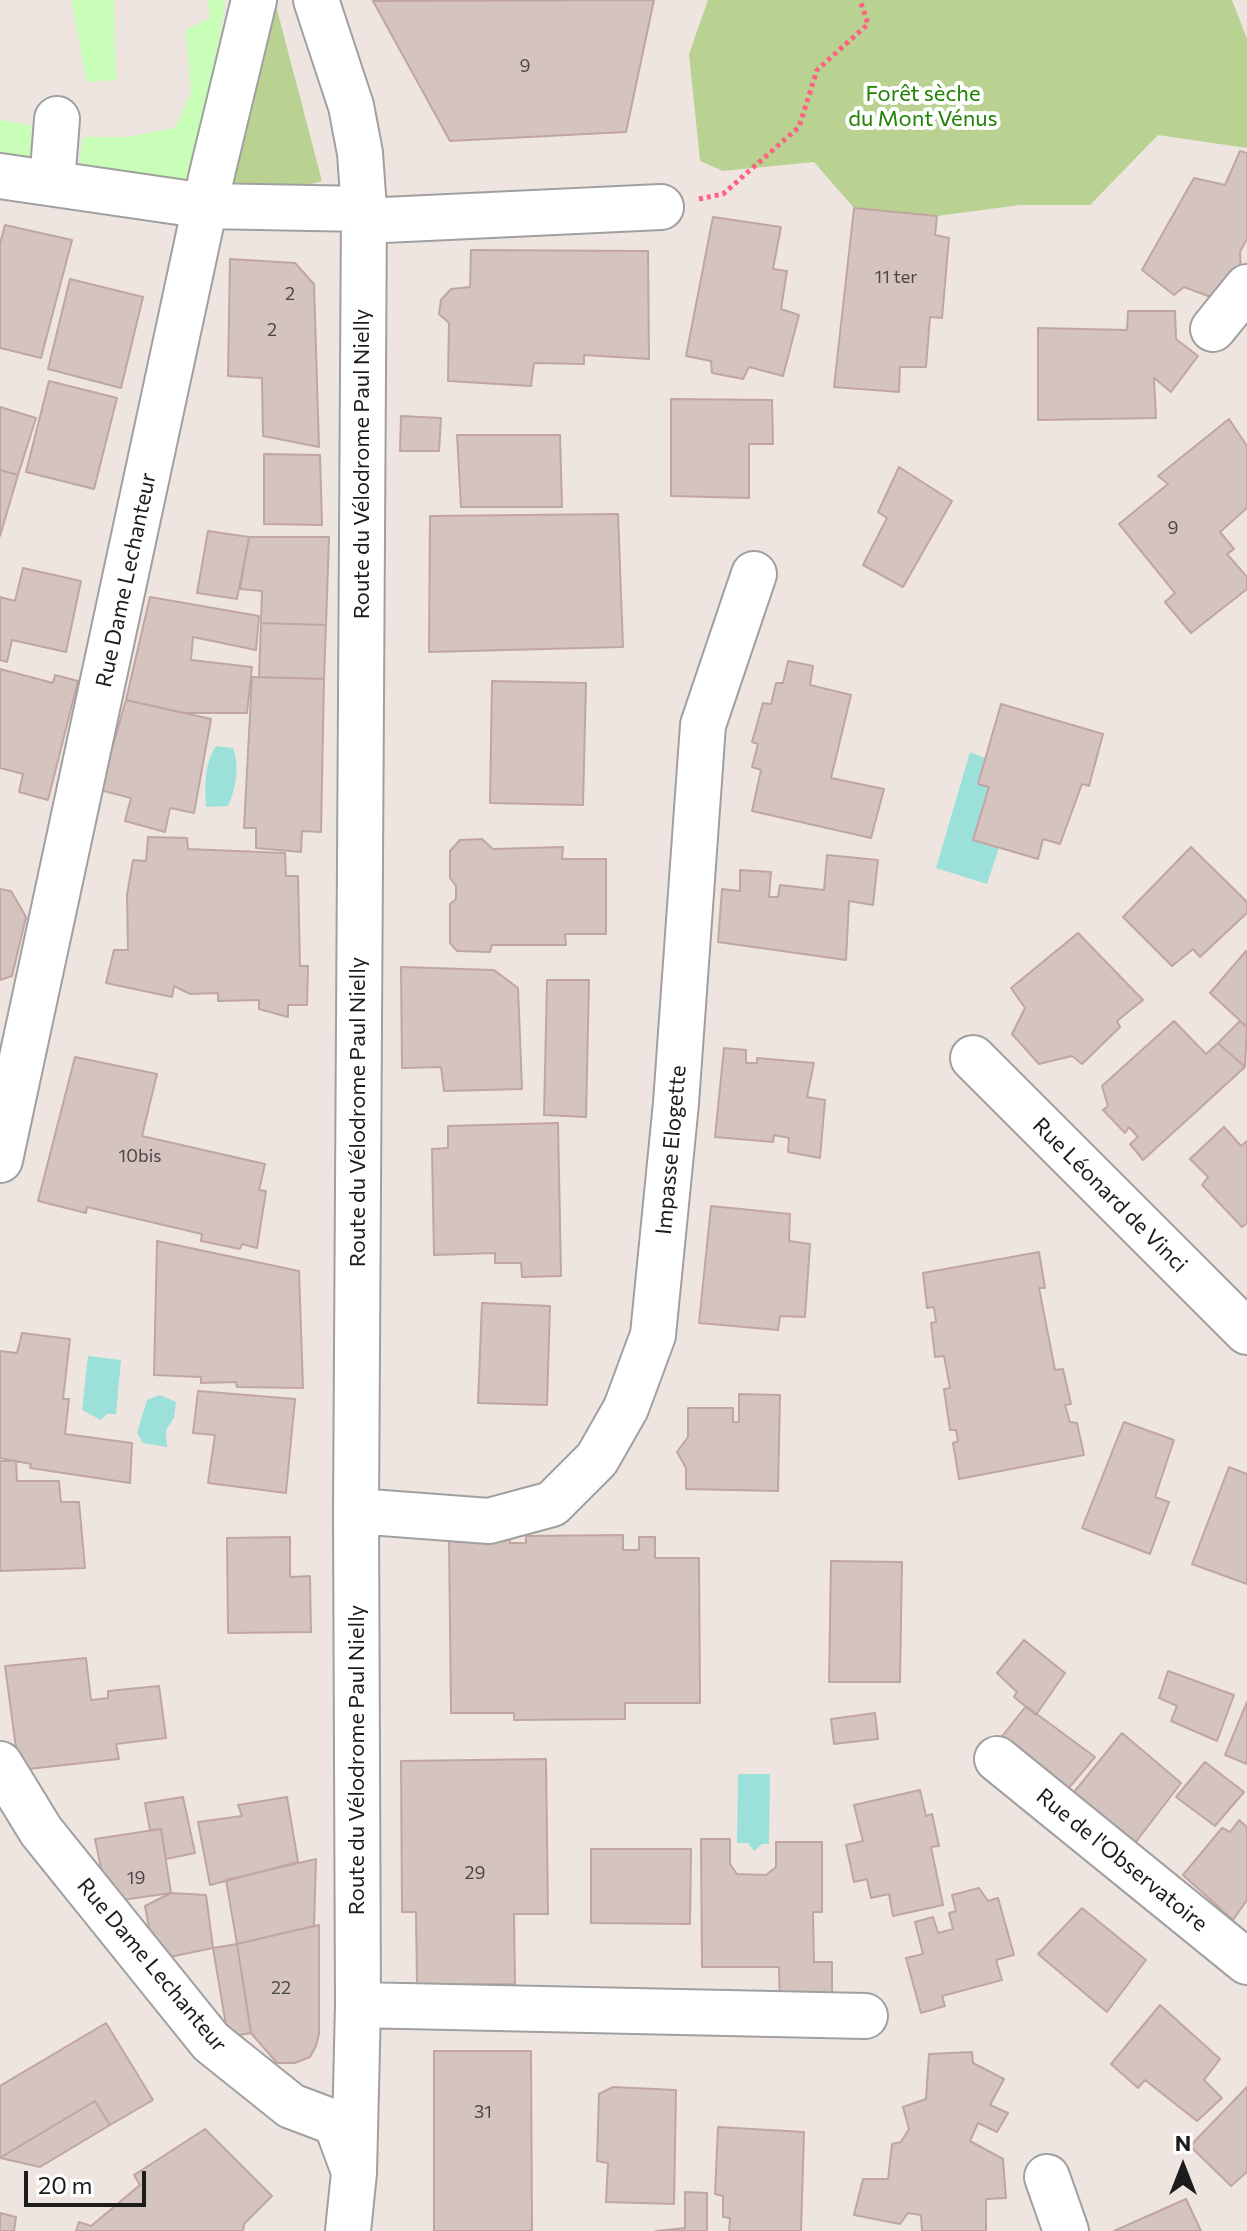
<!DOCTYPE html>
<meta charset="utf-8">
<style>
body{margin:0}
#map{position:relative;width:1247px;height:2231px;overflow:hidden;background:#eee5e0;font-family:Commissioner,sans-serif}
canvas{display:block}
.north{position:absolute;left:1143px;top:2127px;width:80px;height:80px;-webkit-text-stroke:6px #fff;paint-order:stroke;rotate:0deg;font-size:22px;font-weight:700;line-height:32px;text-align:center;color:#1c1c1c}
.north::after{content:'';display:block;margin:auto;width:28px;height:36px;background:#1c1c1c;clip-path:polygon(50% 0,100% 100%,50% 72%,0 100%)}
.scale{position:absolute;left:24px;top:2171px;width:122px;height:36px;box-sizing:border-box;border:4px solid #1c1c1c;border-top:0;padding-left:10px;font-size:24px;line-height:28px;white-space:nowrap;color:#1c1c1c;-webkit-text-stroke:6px #fff;paint-order:stroke}
</style>
<div id="map">
<canvas width="1247" height="2231"></canvas>
<div class="north">N</div>
<div class="scale">20 m</div>
</div>
<script>
const c = document.querySelector('canvas').getContext('2d');
c.lineJoin = 'round';
function paint(path, color) { c.fillStyle = color; c.fill(path, 'evenodd'); }
function strokePath(path, color, width, dash) { c.strokeStyle = color; c.lineWidth = width; c.lineCap = dash ? 'butt' : 'round'; c.setLineDash(dash || []); c.stroke(path); }
function label(font, color, halo, rows, align = 'center') {
  c.font = font + ' Commissioner,sans-serif'; c.lineWidth = 8; c.setLineDash([]); c.textBaseline = 'middle'; c.strokeStyle = halo; c.fillStyle = color; for (const [text, x, y, turn = 0] of rows) {
    c.save(); c.translate(x, y); c.rotate((+turn || 0) * Math.PI / 180); c.textAlign = isNaN(turn) ? turn : align; if (halo) c.strokeText(text, 0, 0); c.fillText(text, 0, 0); c.restore();
  }
}
const forest = new Path2D(`
 M708 0H1232L1247 39V148L1158 135 1090 205H1020L937 216 854 208 814 162 723 171 700 161 689 54Z
 M275 2 322 181 301 187 235 188 223 168Z`);
const park = new Path2D(`
 M71 0H114L116 80 87 82Z
 M208 0H226L193 181 79 167 83 137H127L175 128 191 93 186 30 210 18Z
 M0 120 31 125 30 158 0 153Z`);
const water = new Path2D(`
 M216 746 233 748C240 766 236 788 228 806L206 807C205 786 204 764 216 746Z
 M970 752 985 758 978 783 989 787 974 840 999 848 987 884 936 868Z
 M88 1356 121 1360 116 1414H107L101 1420 82 1410Z
 M160 1395 176 1402 174 1418 166 1430 167 1447 143 1443 137 1433 147 1400Z
 M738 1774H770L769 1844H762L754 1851 748 1843H737Z`);
const building = new Path2D(`
 M654 0 626 132 450 141 373 1Z
 M1240 151 1247 153V239L1240 252 1241 271 1219 300 1184 287 1174 295 1142 270 1194 178 1225 185Z
 M854 208 937 216 935 235 949 238 942 318 930 317 926 367H900L899 392 834 387Z
 M713 217 781 227 773 269 787 271 781 309 799 315 783 376 749 367 743 379 712 373 711 361 686 356Z
 M5 225 72 240 41 358 0 348V244Z
 M471 250 648 251 649 359 584 355V364L534 363 531 386 448 381 449 323 439 314 441 300 451 289 470 287Z
 M230 259 295 263 314 284 319 447 263 436 262 378 228 376Z
 M70 279 143 297 121 388 48 369Z
 M1128 311H1175L1176 339 1198 356 1171 392 1154 378 1156 418 1038 420V328L1127 330Z
 M49 381 117 398 94 489 26 472Z
 M671 399 772 400 773 444H749V498L671 496Z
 M0 407 36 418 18 475 0 470Z
 M401 416 441 418 439 451H400Z
 M1229 419 1247 446V508L1220 532 1234 549 1227 554 1247 577V589L1191 633 1165 602 1175 593 1119 524 1168 484 1158 476Z
 M457 435H560L562 507H461Z
 M264 454 320 455 322 525 264 524Z
 M899 467 952 501 903 587 863 565 887 518 878 512Z
 M0 470 18 475 0 536Z
 M618 514 623 647 429 652 430 516Z
 M208 531 249 537 237 599 197 593Z
 M249 537H329L326 625 261 623 262 591 240 589Z
 M23 568 81 581 66 652 12 640 7 662 0 660V597L15 601Z
 M150 597 259 616 256 650 193 637 191 660 252 667 247 713H183L126 700Z
 M261 623 326 625 324 679 259 677Z
 M788 661 813 666 810 685 851 695 831 778 884 789 871 838 752 811 761 770 752 767 758 744 752 742 763 703 771 704 776 683H783Z
 M0 669 53 683 55 675 78 681 48 800 19 792 23 774 0 768Z
 M252 677 324 679 321 832 302 831 301 852 256 848V828H244Z
 M492 681 586 683 583 805 490 803Z
 M126 700 211 719 194 813 170 808 165 832 125 821 131 798 100 790Z
 M1001 704 1103 734 1089 786 1082 784 1060 844 1043 839 1038 859 973 840 989 787 978 784Z
 M148 837 187 838 188 849 285 853 286 876H298L300 966H308L307 1005H288V1017L259 1009V1000L218 1001V993L190 994 174 986 172 997 106 983 114 950H128L127 895 133 860 146 861Z
 M482 839 493 849 563 847 562 859H606V934H565L566 945H492L490 952 457 951 450 943V904L456 899V886L450 878V851L460 840Z
 M1191 847 1247 902V913L1200 957 1193 949 1172 966 1123 917Z
 M827 855 878 860 873 905 849 901 846 960 718 942 722 889 740 891V870L771 872 769 897H778L780 885 824 890Z
 M0 889 11 891 26 917 12 976 0 980Z
 M1078 933 1143 1000 1117 1021 1120 1027 1082 1064 1072 1056 1039 1064 1012 1034 1025 1008 1011 988Z
 M1246 951 1247 952V1027L1210 993Z
 M401 967 494 970 518 988 522 1089 444 1091 441 1067 402 1068Z
 M547 980H589L586 1117 544 1115Z
 M1174 1021 1206 1054 1218 1043 1245 1067 1143 1160 1130 1144 1138 1137 1129 1127 1125 1133 1103 1110 1108 1106 1102 1086Z
 M1240 1021 1247 1027 1245 1067 1218 1043Z
 M724 1048 746 1050V1063H757V1058L814 1063 807 1097 825 1100 820 1158 788 1152 789 1138 774 1135 773 1142 715 1137Z
 M75 1057 157 1074 142 1136 265 1164 259 1190 266 1191 257 1248 242 1244 240 1249 201 1241 202 1234 87 1207 86 1213 38 1201Z
 M558 1123 561 1276 522 1277 521 1263H495V1253L434 1255 432 1149 448 1148V1126Z
 M1224 1127 1241 1146 1247 1141V1223L1242 1227 1202 1185 1208 1177 1190 1159Z
 M711 1206 790 1214 789 1241 810 1244 805 1317 780 1316 778 1330 699 1323Z
 M157 1241 299 1271 303 1388 237 1387 236 1382 201 1383V1377L154 1375Z
 M1039 1252 1045 1288H1039L1055 1370 1063 1369 1071 1404 1065 1405 1070 1422 1077 1423 1084 1455 959 1479 953 1443 958 1441 956 1430H950L944 1389 950 1388 944 1356 935 1357 931 1323 936 1322 934 1307 927 1308 923 1273Z
 M482 1303 550 1306 547 1405 478 1403Z
 M22 1333 70 1339 63 1399H69L65 1434 132 1443 130 1483 30 1468 31 1464 0 1458V1351L17 1353Z
 M198 1391 295 1399 286 1493 208 1483 215 1435 193 1433Z
 M739 1394 780 1395 778 1491 686 1489V1468L677 1452 688 1437V1408H733V1422H739Z
 M1124 1422 1174 1440 1155 1497 1169 1502 1150 1554 1082 1528Z
 M0 1461H16L17 1481H59L61 1502H79L85 1568 0 1571Z
 M1229 1467 1247 1474V1584L1192 1564Z
 M510 1526V1543H526V1536L623 1535V1550H639V1537H655V1558H699L700 1703H625V1719L514 1720V1713H451L449 1537Z
 M290 1537V1577L310 1576 311 1632 228 1633 227 1538Z
 M831 1561 902 1562 900 1682H829Z
 M1024 1640 1065 1673 1036 1715 1014 1697 1017 1692 997 1673Z
 M86 1658 91 1700 108 1698V1691L159 1686 166 1738 116 1744 119 1759 19 1770 5 1666Z
 M1168 1671 1234 1695 1217 1741 1171 1721 1177 1706 1159 1698Z
 M1247 1702V1764L1225 1755Z
 M1026 1706 1095 1757 1062 1796 996 1744Z
 M875 1713 878 1739 834 1744 831 1719Z
 M1122 1733 1181 1783 1132 1847 1070 1797Z
 M546 1759 548 1914H514L515 1984 417 1985 416 1912H402L401 1761Z
 M1205 1762 1244 1792 1215 1826 1176 1797Z
 M920 1790 926 1816 932 1814 939 1846 931 1847 943 1905 893 1916 889 1894 871 1898 867 1879 854 1882 846 1845 863 1841 854 1805Z
 M183 1797 195 1853 166 1859 161 1829 150 1830 145 1803Z
 M287 1797 298 1862 210 1885 198 1822 242 1816 238 1805Z
 M1239 1820 1247 1827V1900L1233 1920 1183 1875 1222 1828 1230 1832Z
 M161 1829 171 1893 108 1902 95 1839Z
 M701 1839H730V1864L737 1874 766 1875 776 1867V1842H822V1912H813L814 1962H832V2006H780L779 1967H702Z
 M591 1849H691L690 1924 591 1923Z
 M316 1859 314 1926 237 1944 226 1880Z
 M979 1888 988 1901 998 1898 1014 1955 996 1960 1002 1980 942 1996 945 2006 921 2013 906 1958 923 1954 915 1922 933 1917 938 1933 953 1929 949 1913 956 1911 952 1895Z
 M171 1893 206 1895 213 1948 155 1960 145 1906Z
 M1082 1908 1146 1960 1107 2012 1038 1954Z
 M319 1925V2034L316 2046 310 2057 295 2063H277L251 2033 237 1944Z
 M237 1944 251 2033 228 2037 213 1948Z
 M1160 2005 1220 2059 1204 2080 1222 2098 1197 2121 1145 2080 1138 2088 1111 2064Z
 M106 2023 153 2100 110 2125 95 2101 0 2158V2086Z
 M434 2051H531L532 2231H434Z
 M972 2052 973 2063 1004 2079 990 2105 1008 2113 997 2132 978 2123 970 2141 1003 2159 1006 2198 986 2199V2231H922L921 2215 908 2213 900 2224 854 2215 863 2179H888L892 2144 901 2142 909 2129 903 2107 926 2099 929 2054Z
 M613 2087 676 2090 674 2204 606 2202 608 2163 597 2161 599 2094Z
 M1247 2087V2172L1231 2186 1190 2146Z
 M95 2101 110 2125 40 2167 0 2158Z
 M718 2127 804 2132 801 2231H729L730 2218 723 2217V2196L715 2194Z
 M205 2129 272 2196 244 2224 243 2231H76L79 2222 91 2226 140 2185 134 2175Z
 M685 2192 707 2193V2231H656L685 2228Z
 M1186 2199 1201 2231H1114Z
 M0 2213 16 2217 14 2231H0Z`);
const path = new Path2D(`
 M699 199 723 194 799 127 817 70 868 24 860 0`);
const minor = new Path2D(`
 M316 0 351 106 360 153 364 209 356 1511 358 2005 354 2173 348 2231
 M0 176 206 206 364 209
 M52 183 57 119
 M363 221 661 207
 M1213 329 1247 287
 M973 1058 1247 1332
 M0 1160 211 178 254 0
 M356 1511 489 1521 552 1504 597 1459 626 1408 653 1335 676 1103 703 725 754 574
 M997 1759 1247 1962
 M0 1764 41 1831 211 2042 291 2106 336 2123 353 2169
 M358 2005 865 2016
 M1047 2177 1066 2231`);
const numberNames = [
 ["9",525,66],
 ["11 ter",896,277],
 ["2",290,294],
 ["2",272,330],
 ["9",1173,528],
 ["10bis",140,1156],
 ["29",475,1873],
 ["19",136,1878],
 ["22",281,1988],
 ["31",483,2112]
];
const parkNames = [
 ["Forêt sèche",923,94],
 ["du Mont Vénus",923,119]
];
const streetNames = [
 ["Route du Vélodrome Paul Nielly",362,464,-90],
 ["Rue Dame Lechanteur",126,580,-78],
 ["Route du Vélodrome Paul Nielly",358,1112,-90],
 ["Impasse Elogette",671,1150,-85],
 ["Rue Léonard de Vinci",1110,1195,45],
 ["Route du Vélodrome Paul Nielly",357,1760,-90],
 ["Rue de l'Observatoire",1122,1860,39],
 ["Rue Dame Lechanteur",152,1965,50]
];
paint(forest, '#b9d291');
paint(park, '#c9feb8');
paint(water, '#9ce0da');
paint(building, '#d5c3c0');
strokePath(building, '#c1a5a2', 2);
strokePath(minor, '#a0a0a0', 48);
strokePath(path, '#ff6183', 5, [4, 4]);
strokePath(minor, '#fff', 44);
label('18px', '#4a4645', null, numberNames);
label('22px', '#208202', '#fff', parkNames);
label('22px', '#1c1c1c', '#fff', streetNames);
</script>
